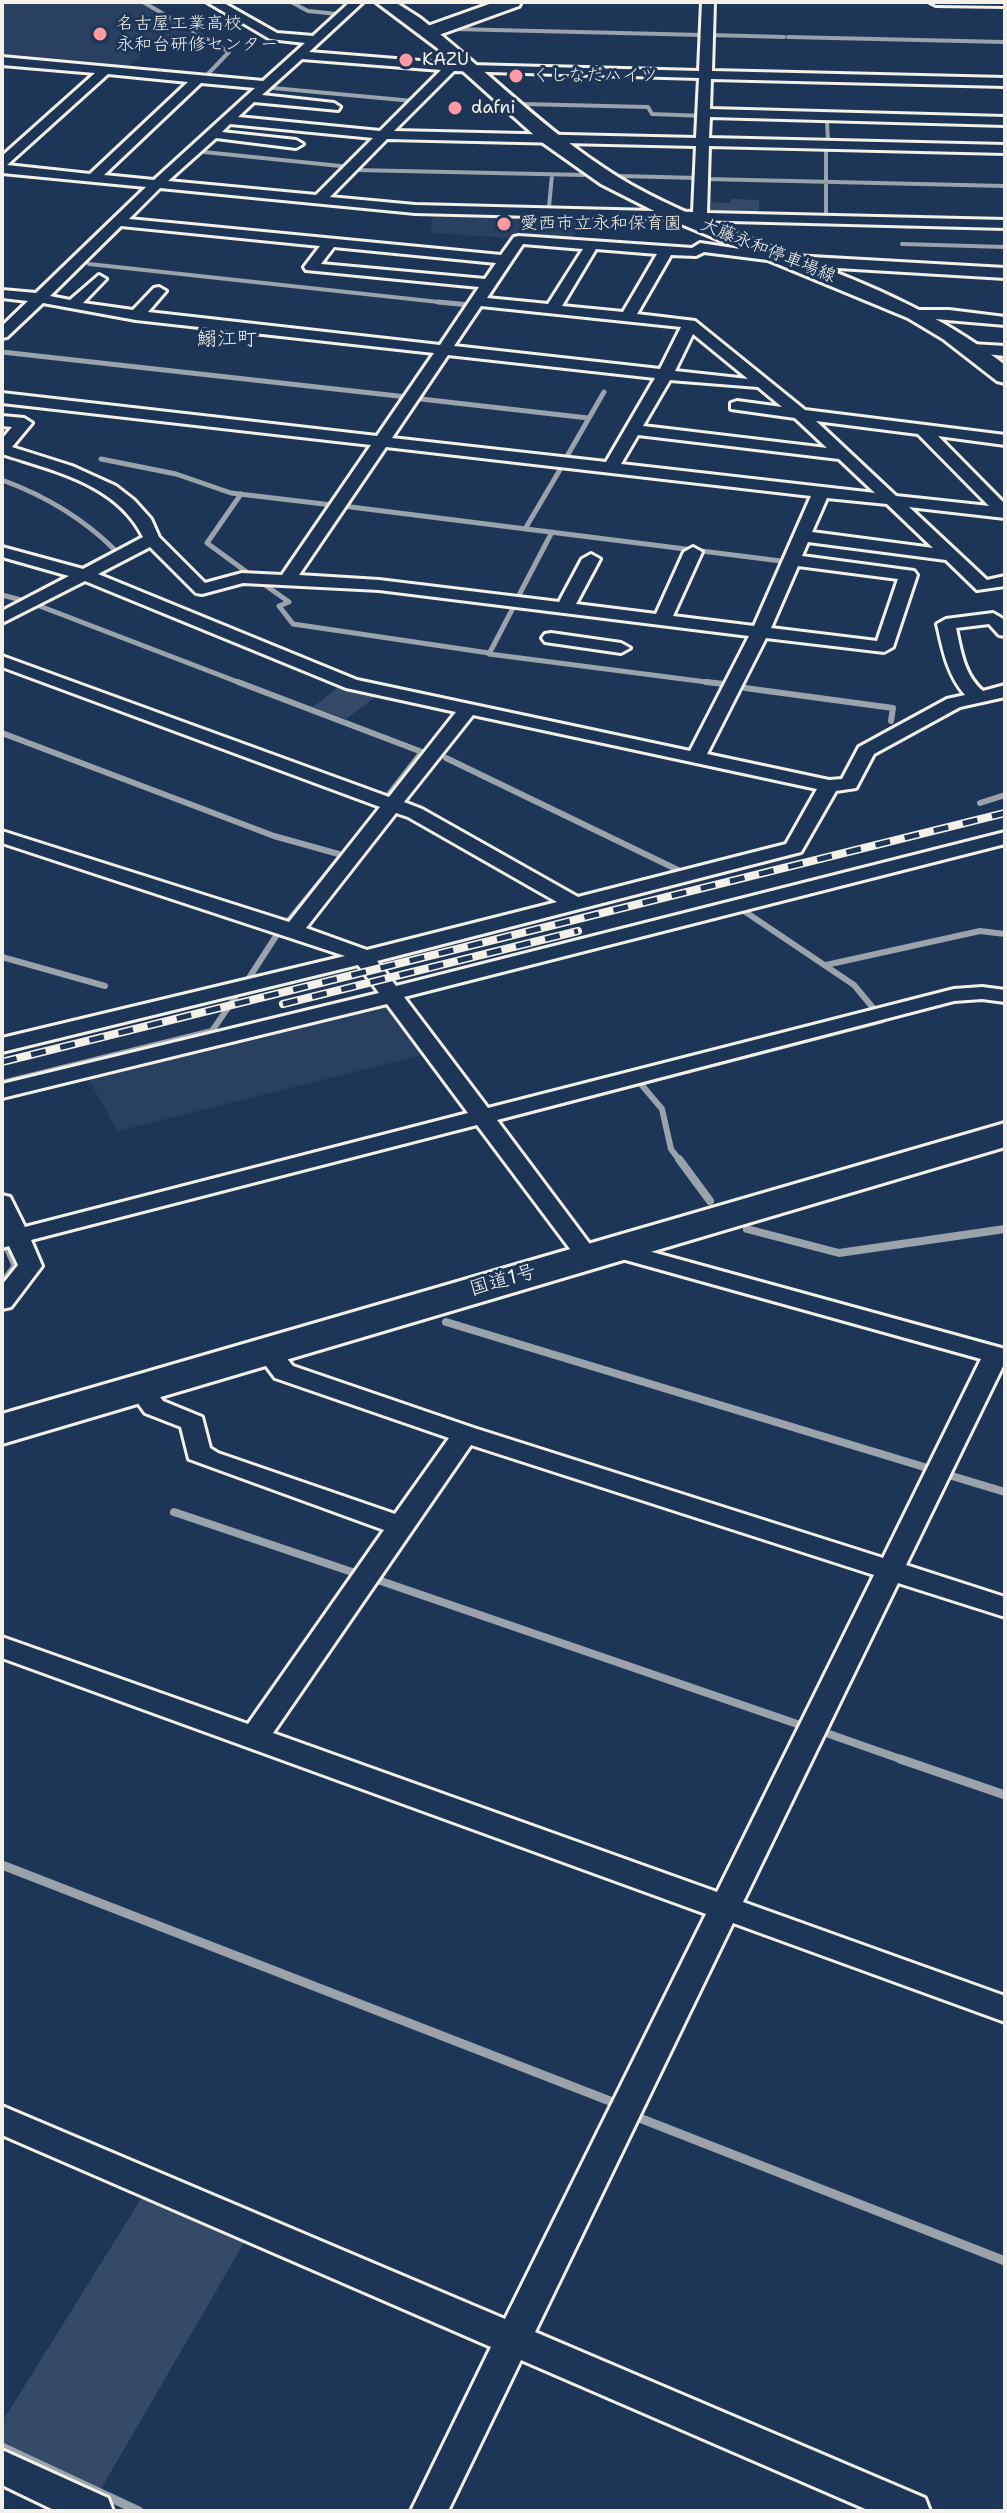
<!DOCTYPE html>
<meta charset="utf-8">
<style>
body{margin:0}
#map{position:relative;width:1007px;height:2513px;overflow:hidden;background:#1d3557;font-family:"Shantell Sans",sans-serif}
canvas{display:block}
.frame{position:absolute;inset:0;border:4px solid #f4f1e8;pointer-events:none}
</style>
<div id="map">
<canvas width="1007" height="2513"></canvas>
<div class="frame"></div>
</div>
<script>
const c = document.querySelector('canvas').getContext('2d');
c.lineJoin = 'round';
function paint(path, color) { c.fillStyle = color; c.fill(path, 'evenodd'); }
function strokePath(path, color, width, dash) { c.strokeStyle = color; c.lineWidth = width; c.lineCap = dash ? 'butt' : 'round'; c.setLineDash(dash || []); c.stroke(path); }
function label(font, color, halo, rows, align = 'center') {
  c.font = font + ' "Shantell Sans","Klee One",sans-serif'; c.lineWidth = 6; c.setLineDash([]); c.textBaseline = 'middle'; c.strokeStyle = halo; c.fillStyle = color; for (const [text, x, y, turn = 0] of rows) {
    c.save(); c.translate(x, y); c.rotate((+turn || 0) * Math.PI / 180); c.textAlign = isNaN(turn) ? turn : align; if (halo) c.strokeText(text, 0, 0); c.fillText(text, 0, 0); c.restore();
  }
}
const built = new Path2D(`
 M2 2H143L213 42 148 47 125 71 2 60Z
 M434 211 578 215 573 242 430 233Z
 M372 1003 391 1007 426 1054 117 1131 86 1074Z`);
const green = new Path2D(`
 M731 199 759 200V216L704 213V208H711V202L730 203Z
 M340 686 375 697 346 719 313 707Z
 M146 2191 248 2236 99 2492 2 2447V2422Z`);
const streamFar4 = new Path2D(`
 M143 2 229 52 205 77
 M291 2 308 11 337 14
 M453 29 703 35
 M711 35 784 37
 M788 37 1005 42
 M273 88 413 101
 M523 104 648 107 652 114 705 116
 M827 121 828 143
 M826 147V218
 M204 152 350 167
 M356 170 584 175
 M706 174V179L1005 186
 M621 176 697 178
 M549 207 552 175
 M902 244 1005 247
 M89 264 457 304`);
const streamFar3 = new Path2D(`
 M438 302 470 305
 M2 352 407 397
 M421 399 588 418
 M566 458 604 392
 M101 459 176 474 231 493 332 505
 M2 480C46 496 83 518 116 551L83 568
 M241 494 207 543 248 573
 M343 506 781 561
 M525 529 561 468
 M258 580 289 602 279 606 293 624 489 653
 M2 595 25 601
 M518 597 552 532
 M37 605 243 684
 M514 606 489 654 722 684`);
const streamFar2 = new Path2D(`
 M238 682 422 752 387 797
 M706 682 733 685
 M745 688 893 708 891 721
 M2 733 274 836 342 855
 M446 758 678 870
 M980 803 1005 795
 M744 911 854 985 874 1009
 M286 924 343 854
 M2 957 105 986
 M826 965 980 931 1005 934
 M247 981 278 933
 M2 1083 212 1031 236 996
 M640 1083 662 1109 671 1149 680 1161
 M497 1120 883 1020
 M448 1132 477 1125`);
const streamFar1 = new Path2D(`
 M679 1159 710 1201
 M747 1229 839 1253 1005 1229
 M2 1284 16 1266 6 1244
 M446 1322 934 1470
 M952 1476 1005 1492
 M174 1512 358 1574
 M375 1579 806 1727
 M829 1734 906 1761`);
const stream = new Path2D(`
 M900 1759 1005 1795
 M2 1865 615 2103
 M642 2119 1005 2261
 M2 2447 139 2511`);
const minor = new Path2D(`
 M207 2H222L277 33 313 36 350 2H363L309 52 470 65 699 71 702 2H714L712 71 1005 78V86L711 79 710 109 1005 117V125L710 117 709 138 1005 145V153L709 146 707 213 1005 220V228L415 213 160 188 129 219 501 255 514 237 519 236 692 248 700 243 794 257 799 258V264L704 252 696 256 671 255 637 314 695 321 805 410 1005 435V445L938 436 1005 504V518L909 507 987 580 1005 576V586L977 590 946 560 808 542 802 556 914 571 917 575 893 647 884 652 766 638 707 754 829 780 842 779 859 747 947 699 965 695C947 674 943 650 937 624L946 619 993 613 1005 620V636L999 635 989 624 956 628C961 651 964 675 983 691L1005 685V697L960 707 874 754 856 788 836 791 801 852 377 961 396 986 1005 832V844L404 997 488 1108 954 989 982 987 1005 990V1002L982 999 954 1001 497 1120 595 1251 599 1256 595 1261H579L477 1125 31 1240 42 1266 11 1307 2 1309V1285L18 1265 9 1246 2 1248V1195L10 1197 25 1227 468 1113 387 1004 2 1098V1084L379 993 358 965 2 1052V1038L345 956 2 843V831L289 922 380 807 2 667V656L389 797 456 712 346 688 85 581 2 623V611L69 576 2 557V547L83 569 143 537C117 484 54 471 2 454V439L12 427 2 426V416L24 418 32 423 12 447 72 466 116 486 134 500 151 519 159 537 205 583 242 573 282 575 371 445 2 403V393L377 436 434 353 136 320 43 303 7 337 2 338V326L28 301 2 298V290L36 293 146 187 2 173V156L95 73 2 65V57L263 81 305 43 270 39ZM302 59 441 70 380 131 238 117 254 102 338 110 340 107 334 103 262 95ZM454 71 699 78 696 138 394 131ZM108 74 188 82 90 174 7 165ZM201 83 255 88 154 180 104 175ZM230 124 373 138 316 195 168 181 216 138 296 148 303 144 296 140 222 132ZM387 139 696 146 693 212 415 205 330 197ZM121 226 320 246 304 267 306 270 479 287 440 345 148 312 166 291 159 287 154 288 133 310 83 303 106 279 99 275 70 300 50 296ZM523 244 583 249 548 304 487 298ZM334 247 496 263 485 279 321 264ZM596 249 657 254 623 312 562 306ZM481 306 681 327 660 369 454 346ZM693 334 748 379 675 371ZM448 355 655 378 606 462 392 438ZM670 380 758 387 782 407 737 401 731 403V409L795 418 827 448 643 426ZM816 421 918 434 989 506 896 496ZM638 435 839 459 875 493 621 464ZM386 447 811 496 754 626 673 616 702 552 693 547 684 552 656 614 576 604 600 559 591 554 582 559 559 602 379 580 299 575ZM827 498 887 504 933 548 812 532ZM150 547 196 593 202 594 243 583 379 590 749 636 690 751 357 680 98 574ZM798 566 898 579 877 641 771 628ZM473 715 817 789 786 844 578 897 422 809 404 802ZM396 813 408 817 557 902 367 950 306 928Z
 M930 2H1005V6L936 5Z
 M917 310H949L1005 317V325L912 317V311Z
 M972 344 1005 346V356L967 352V346Z
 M551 633 621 643 630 648 621 653 545 642 542 638 545 634Z
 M612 1241 1005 1349V1362L906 1565 1005 1597V1617L898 1583 743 1902 1005 1996V2022L733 1923 535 2332 925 2498 930 2511H870L521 2360 448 2511H411L491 2347 2 2135V2106L505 2319 706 1914 2 1658V1637L248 1724 384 1530 189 1459 181 1427 145 1413 127 1388 131 1382 140 1379 149 1382 163 1401 202 1417 210 1448 218 1453 395 1514 449 1438 275 1378 254 1350 257 1344C276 1339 282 1353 293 1366L474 1428 883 1558 981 1359 604 1254 600 1249 604 1244ZM471 1445 874 1575 717 1892 273 1733Z
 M2 2450 108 2498 113 2511H56L2 2485Z`);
const tertiary = new Path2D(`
 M794 256 1005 268V278L788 265 785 261 788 257Z`);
const secondary = new Path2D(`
 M376 2H395L420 18C497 78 562 150 650 195 768 255 900 281 1005 365V383L997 381 943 339 908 318 676 222 601 184 543 143 436 47Z`);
const primary = new Path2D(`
 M495 2H521L519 6 436 36H422L420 32 422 28Z`);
const trunk = new Path2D(`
 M1005 1123V1147L2 1444V1414Z`);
const rail = new Path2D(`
 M283 1004 578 931
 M2 1062 1005 813`);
const markers = [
 [100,34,8,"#ff9aa2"],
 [406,60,8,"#ff9aa2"],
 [516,76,8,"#ff9aa2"],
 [455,108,8,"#ff9aa2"],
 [504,224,8,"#ff9aa2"]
];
const farPoinames = [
 ["名古屋工業高校",116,24],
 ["永和台研修センター",116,45],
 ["KAZU",422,60],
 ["くしなだハイツ",532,76],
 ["dafni",471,108],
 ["愛西市立永和保育園",520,224]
];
const farStreetnames = [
 ["大藤永和停車場線",768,251,22]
];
const farQuarternames = [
 ["鰯江町",227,340]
];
const streetNames = [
 ["国道1号",503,1281,-16]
];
paint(built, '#2a4060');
paint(green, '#354a67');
strokePath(streamFar4, '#9aa2ab', 4);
strokePath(streamFar3, '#9aa2ab', 5);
strokePath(streamFar2, '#9aa2ab', 6);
strokePath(streamFar1, '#9aa2ab', 8);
strokePath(stream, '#9aa2ab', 9);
strokePath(minor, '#f4f1e8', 6);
strokePath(tertiary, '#f4f1e8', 6);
strokePath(secondary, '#f4f1e8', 6);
strokePath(primary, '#f4f1e8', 6);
strokePath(trunk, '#f4f1e8', 6);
paint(minor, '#1d3557');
paint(tertiary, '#1d3557');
paint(secondary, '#1d3557');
paint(primary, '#1d3557');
paint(trunk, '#1d3557');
strokePath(rail, '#f4f1e8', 8);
strokePath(rail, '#1d3557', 5, [15]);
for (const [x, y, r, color] of markers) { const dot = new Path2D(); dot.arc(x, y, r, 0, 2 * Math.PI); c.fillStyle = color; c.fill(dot); strokePath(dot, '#1d3557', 3); }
label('18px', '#f4f1e8', '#1d3557', farPoinames, 'left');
label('18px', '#f4f1e8', '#1d3557', farStreetnames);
label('20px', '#f4f1e8', '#1d3557', farQuarternames);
label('20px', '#f4f1e8', '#1d3557', streetNames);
</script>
